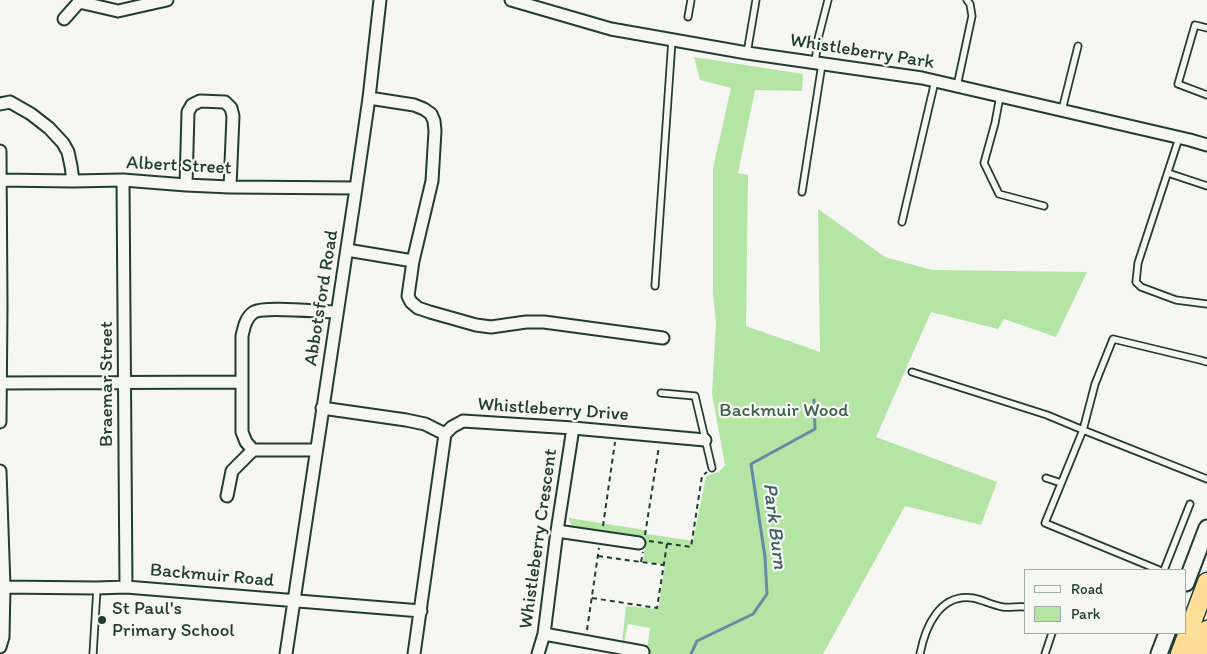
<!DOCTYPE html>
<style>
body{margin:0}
#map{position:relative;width:1207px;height:654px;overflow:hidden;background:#f6f6f2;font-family:Itim,sans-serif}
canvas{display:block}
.legend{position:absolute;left:1024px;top:569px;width:162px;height:65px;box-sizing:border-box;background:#f6f6f2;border:1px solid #a0aca6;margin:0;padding:6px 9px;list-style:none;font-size:15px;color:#1f3d34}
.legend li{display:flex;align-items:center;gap:10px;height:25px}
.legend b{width:25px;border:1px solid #a0aca6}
</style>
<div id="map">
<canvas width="1207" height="654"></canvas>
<ul class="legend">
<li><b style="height:6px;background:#f6f6f2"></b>Road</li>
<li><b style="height:14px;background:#b4e5a5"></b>Park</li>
</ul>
</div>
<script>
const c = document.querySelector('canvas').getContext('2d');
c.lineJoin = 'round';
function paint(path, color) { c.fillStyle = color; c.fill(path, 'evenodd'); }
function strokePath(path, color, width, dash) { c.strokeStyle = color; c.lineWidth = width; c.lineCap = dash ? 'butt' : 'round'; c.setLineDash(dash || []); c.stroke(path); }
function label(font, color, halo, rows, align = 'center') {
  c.font = font + ' Itim,sans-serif'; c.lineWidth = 4.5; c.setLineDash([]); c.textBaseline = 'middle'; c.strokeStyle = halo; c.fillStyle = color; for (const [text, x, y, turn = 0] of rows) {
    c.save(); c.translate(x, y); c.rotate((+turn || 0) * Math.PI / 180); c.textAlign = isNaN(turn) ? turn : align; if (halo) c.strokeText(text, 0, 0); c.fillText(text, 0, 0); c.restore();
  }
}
const green = new Path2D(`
 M694 57 803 74 802 91 755 90 738 173 748 175 746 326 820 352 818 209 885 257 932 270 1087 272 1056 337 1004 319 998 329 931 312 876 437 997 482 981 525 905 506 823 654H649L647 650 650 628 628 624 624 643H622L626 606 658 609 665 565 643 561 646 539 577 529 572 525 569 521V518L645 530 647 534 693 541 706 476 719 472 725 465 712 394 716 322 713 294V168L731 88 700 80Z`);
const stream = new Path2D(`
 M691 654 697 641 753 614 767 594 765 557 751 464 815 429 814 400`);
const path = new Path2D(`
 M603 526 615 442
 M645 535 659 446
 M649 541 691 547 702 476 707 472
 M598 556 663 565
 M641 562 643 552
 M592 598 657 608 667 544
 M587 630 599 548`);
const service = new Path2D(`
 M688 17 691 0
 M1207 28 1195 25 1178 84 1207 95
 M747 53 756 0
 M815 63 818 39 828 0
 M957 86 972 16 970 4 967 0
 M1000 96 995 123 984 163 999 194 1044 206
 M1062 110 1078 46
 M1179 138 1138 263 1136 282 1141 287 1176 300 1207 304
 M1168 173 1207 186
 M802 192 822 64
 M902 222 935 81
 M655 286 672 40
 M912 372 1047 415 1083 430 1095 384 1113 339 1200 360 1207 362
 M661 393 695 396 712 468
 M1046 478 1061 483
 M1159 570 1045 523 1083 430 1207 479
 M1164 570 1190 504
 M93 654 97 588
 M920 654C925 628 939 593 973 598 983 600 992 605 1003 607 1010 608 1018 606 1026 607
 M1045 654 1052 633`);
const minor = new Path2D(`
 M511 0 611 29 747 53 922 78 1190 140 1207 145
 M64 19 79 2 118 11 167 0
 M369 98 414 105 424 109 431 114 434 121 435 131 432 181 413 261 408 296 411 302 418 308 430 312 476 325 491 327 526 322H544L663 338
 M0 104 10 102 31 114 49 128 63 143 68 152 71 166 73 181
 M0 151 1 307 0 422
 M0 180 73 181 123 180 186 185 230 187 356 188
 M123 180 126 587
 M186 185 188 112 192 105 200 101 225 102 231 108 233 116 230 187
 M347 250 413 261
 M0 383 242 382
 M322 408 406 420 425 424 445 434
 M253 450 246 442 242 432V336C244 327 246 317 254 312 265 306 321 312 337 312
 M0 471 4 587 3 637 0 647
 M227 496 232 471 253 450H316
 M557 531 639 543
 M0 587 97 588 126 587 421 611
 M544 634 643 652
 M286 654 356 188 369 98 380 0
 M414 654 445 434 452 427 463 421 573 428 705 440
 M538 654 544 634 557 531 573 428`);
const secondary = new Path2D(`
 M1186 583 1207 528
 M1159 654 1167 633`);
const trunk = new Path2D(`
 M1180 654 1207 582
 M1198 654 1207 630`);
const markers = [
 [102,620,5,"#1f3d34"]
];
const streetNames = [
 ["Whistleberry Park",862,52,9],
 ["Albert Street",179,166,3],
 ["Abbotsford Road",322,298,-81],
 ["Braemar Street",107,384,-90],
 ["Whistleberry Drive",553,410,4],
 ["Whistleberry Crescent",539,539,-82],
 ["Backmuir Road",212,576,5]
];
const parkNames = [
 ["Backmuir Wood",784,411]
];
const poiNames = [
 ["St Paul's",112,609],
 ["Primary School",112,631]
];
const waterNames = [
 ["Park Burn",774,526,83]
];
paint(green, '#b4e5a5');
strokePath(stream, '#628da2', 3);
strokePath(service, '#1f3d34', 9);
strokePath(minor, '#1f3d34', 15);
strokePath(secondary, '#1f3d34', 19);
strokePath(trunk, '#1f3d34', 21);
strokePath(path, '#1f3d34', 2, [5, 4]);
strokePath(service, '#f6f6f2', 5.5);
strokePath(minor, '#f6f6f2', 11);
strokePath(secondary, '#f6f6f2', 15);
strokePath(trunk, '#fede96', 18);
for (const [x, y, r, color] of markers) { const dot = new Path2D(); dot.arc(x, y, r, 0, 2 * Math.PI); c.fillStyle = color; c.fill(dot); strokePath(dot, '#f6f6f2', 2); }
label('19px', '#1f3d34', '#f6f6f2', streetNames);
label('19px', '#3d5f4b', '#f6f6f2', parkNames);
label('19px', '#1f3d34', '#f6f6f2', poiNames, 'left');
label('italic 20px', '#3b5e62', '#f6f6f2', waterNames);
</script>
